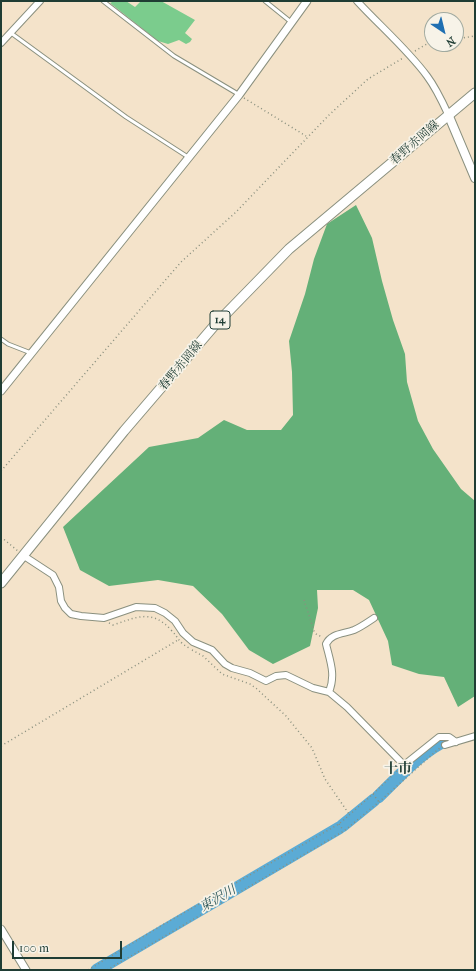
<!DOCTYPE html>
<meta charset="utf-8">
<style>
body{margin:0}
#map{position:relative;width:476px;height:971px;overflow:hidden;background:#f4e3ca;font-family:"IM FELL French Canon",serif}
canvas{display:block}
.frame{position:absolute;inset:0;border:2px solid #1f3d34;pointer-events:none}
.north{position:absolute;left:424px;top:12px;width:40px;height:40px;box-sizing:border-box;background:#f7f3e8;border:1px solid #a1aaa0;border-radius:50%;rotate:145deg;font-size:11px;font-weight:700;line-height:16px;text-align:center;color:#1f3d34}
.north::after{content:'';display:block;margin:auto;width:14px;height:18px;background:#1f6fb2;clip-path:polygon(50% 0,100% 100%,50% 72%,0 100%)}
.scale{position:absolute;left:12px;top:941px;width:110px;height:18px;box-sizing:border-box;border:2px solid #1f3d34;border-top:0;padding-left:5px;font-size:12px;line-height:14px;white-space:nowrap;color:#1f3d34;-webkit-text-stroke:3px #f7f3e8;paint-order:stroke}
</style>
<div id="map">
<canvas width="476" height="971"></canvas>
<div class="frame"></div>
<div class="north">N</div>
<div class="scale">100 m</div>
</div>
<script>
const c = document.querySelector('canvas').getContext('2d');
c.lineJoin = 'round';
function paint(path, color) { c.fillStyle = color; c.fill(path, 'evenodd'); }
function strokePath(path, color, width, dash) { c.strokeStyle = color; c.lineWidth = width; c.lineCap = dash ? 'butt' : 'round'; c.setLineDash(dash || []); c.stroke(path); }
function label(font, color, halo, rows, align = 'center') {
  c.font = font + ' "IM FELL French Canon","Noto Serif JP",serif'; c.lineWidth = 3.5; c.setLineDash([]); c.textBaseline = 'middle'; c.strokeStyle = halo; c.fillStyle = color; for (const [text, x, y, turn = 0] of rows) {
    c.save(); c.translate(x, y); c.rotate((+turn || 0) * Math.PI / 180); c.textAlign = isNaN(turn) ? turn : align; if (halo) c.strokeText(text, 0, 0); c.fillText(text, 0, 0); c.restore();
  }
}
const green = new Path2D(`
 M114 1H126L135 7 141 1H161L195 20 185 33 192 39 190 42 186 44 179 40 168 44 158 41 110 3Z`);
const forest = new Path2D(`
 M356 205 372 238 382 281 393 320 405 354 407 382 418 421 433 449 461 489 475 501V696L458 707 444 677 419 674 392 665 388 641 369 600 353 590H317L318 608 310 646 273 664 249 650 222 614 193 586 158 580 109 586 80 570 63 527 149 447 198 438 224 420 247 430H281L293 415 292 372 289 341 305 294 314 259 327 224Z`);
const river = new Path2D(`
 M378 797C399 777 420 752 446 740
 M342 826 374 800
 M97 970 339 828`);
const path = new Path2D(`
 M456 39 475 36
 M415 51 432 41
 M244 98 306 136
 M1 471 181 262 236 212 329 115 368 79 403 58
 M1 537 18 551
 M304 600 314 631 317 635 323 637
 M109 623 113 625C137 617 152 609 171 630 179 638 178 642 189 648
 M192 650 203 656 222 674 250 684 257 689 286 716 312 748 325 779 349 814
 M1 746 178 640
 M373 794 379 802
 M339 824 343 830
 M88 970 159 927 339 824 373 794 399 769
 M107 970 344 831 379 802 435 752 440 748`);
const service = new Path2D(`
 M103 1 174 56 238 94
 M265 1 291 22
 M11 33 126 117 188 157
 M1 339 8 344 31 353`);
const minor = new Path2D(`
 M357 1C380 26 407 49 427 76 436 88 442 101 448 114
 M1 43 40 1
 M24 556 53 575 59 587 61 601 65 608 71 614 81 616 104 618 136 607 155 608 165 613 175 621 183 633 193 642 212 650 225 664 232 668 250 673 266 681 276 676 286 675 313 688 329 692 347 707 404 765 439 737H449L456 742
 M329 692C336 675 330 661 326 644 331 633 344 634 354 630 361 627 368 622 374 618
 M445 745 475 736`);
const tertiary = new Path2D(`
 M1 391 239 95 307 1
 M1 929 26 970`);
const secondary = new Path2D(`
 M448 114 475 178`);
const primary = new Path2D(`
 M1 583 124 431 214 326 289 249 475 93`);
const shields = [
 [220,320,20]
];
const shieldNames = [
 ["14",220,320]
];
const streetNames = [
 ["春野赤岡線",415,143,-41],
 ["春野赤岡線",181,366,-50]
];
const waterNames = [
 ["東沢川",218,899,-30]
];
const quarterNames = [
 ["十市",398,770]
];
paint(green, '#7bcc8d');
paint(forest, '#64b078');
strokePath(river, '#5babd5', 13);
strokePath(service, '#8a907f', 5);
strokePath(minor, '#8a907f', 8);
strokePath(tertiary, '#8a907f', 9);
strokePath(secondary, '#8a907f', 10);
strokePath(primary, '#8a907f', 11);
strokePath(path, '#8a907f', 1.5, [1, 3]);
strokePath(service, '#fff', 3);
strokePath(minor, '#fff', 6);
strokePath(tertiary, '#fff', 7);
strokePath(secondary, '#fff', 8);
strokePath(primary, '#fff', 9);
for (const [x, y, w] of shields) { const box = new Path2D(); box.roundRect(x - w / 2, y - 9, w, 18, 3); c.fillStyle = '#f7f3e8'; c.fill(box); strokePath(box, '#1f3d34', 1); }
label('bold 11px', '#1f3d34', null, shieldNames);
label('12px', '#1f3d34', '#f7f3e8', streetNames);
label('italic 13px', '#2e585c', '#f7f3e8', waterNames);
label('bold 14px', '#1f3d34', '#f7f3e8', quarterNames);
</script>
